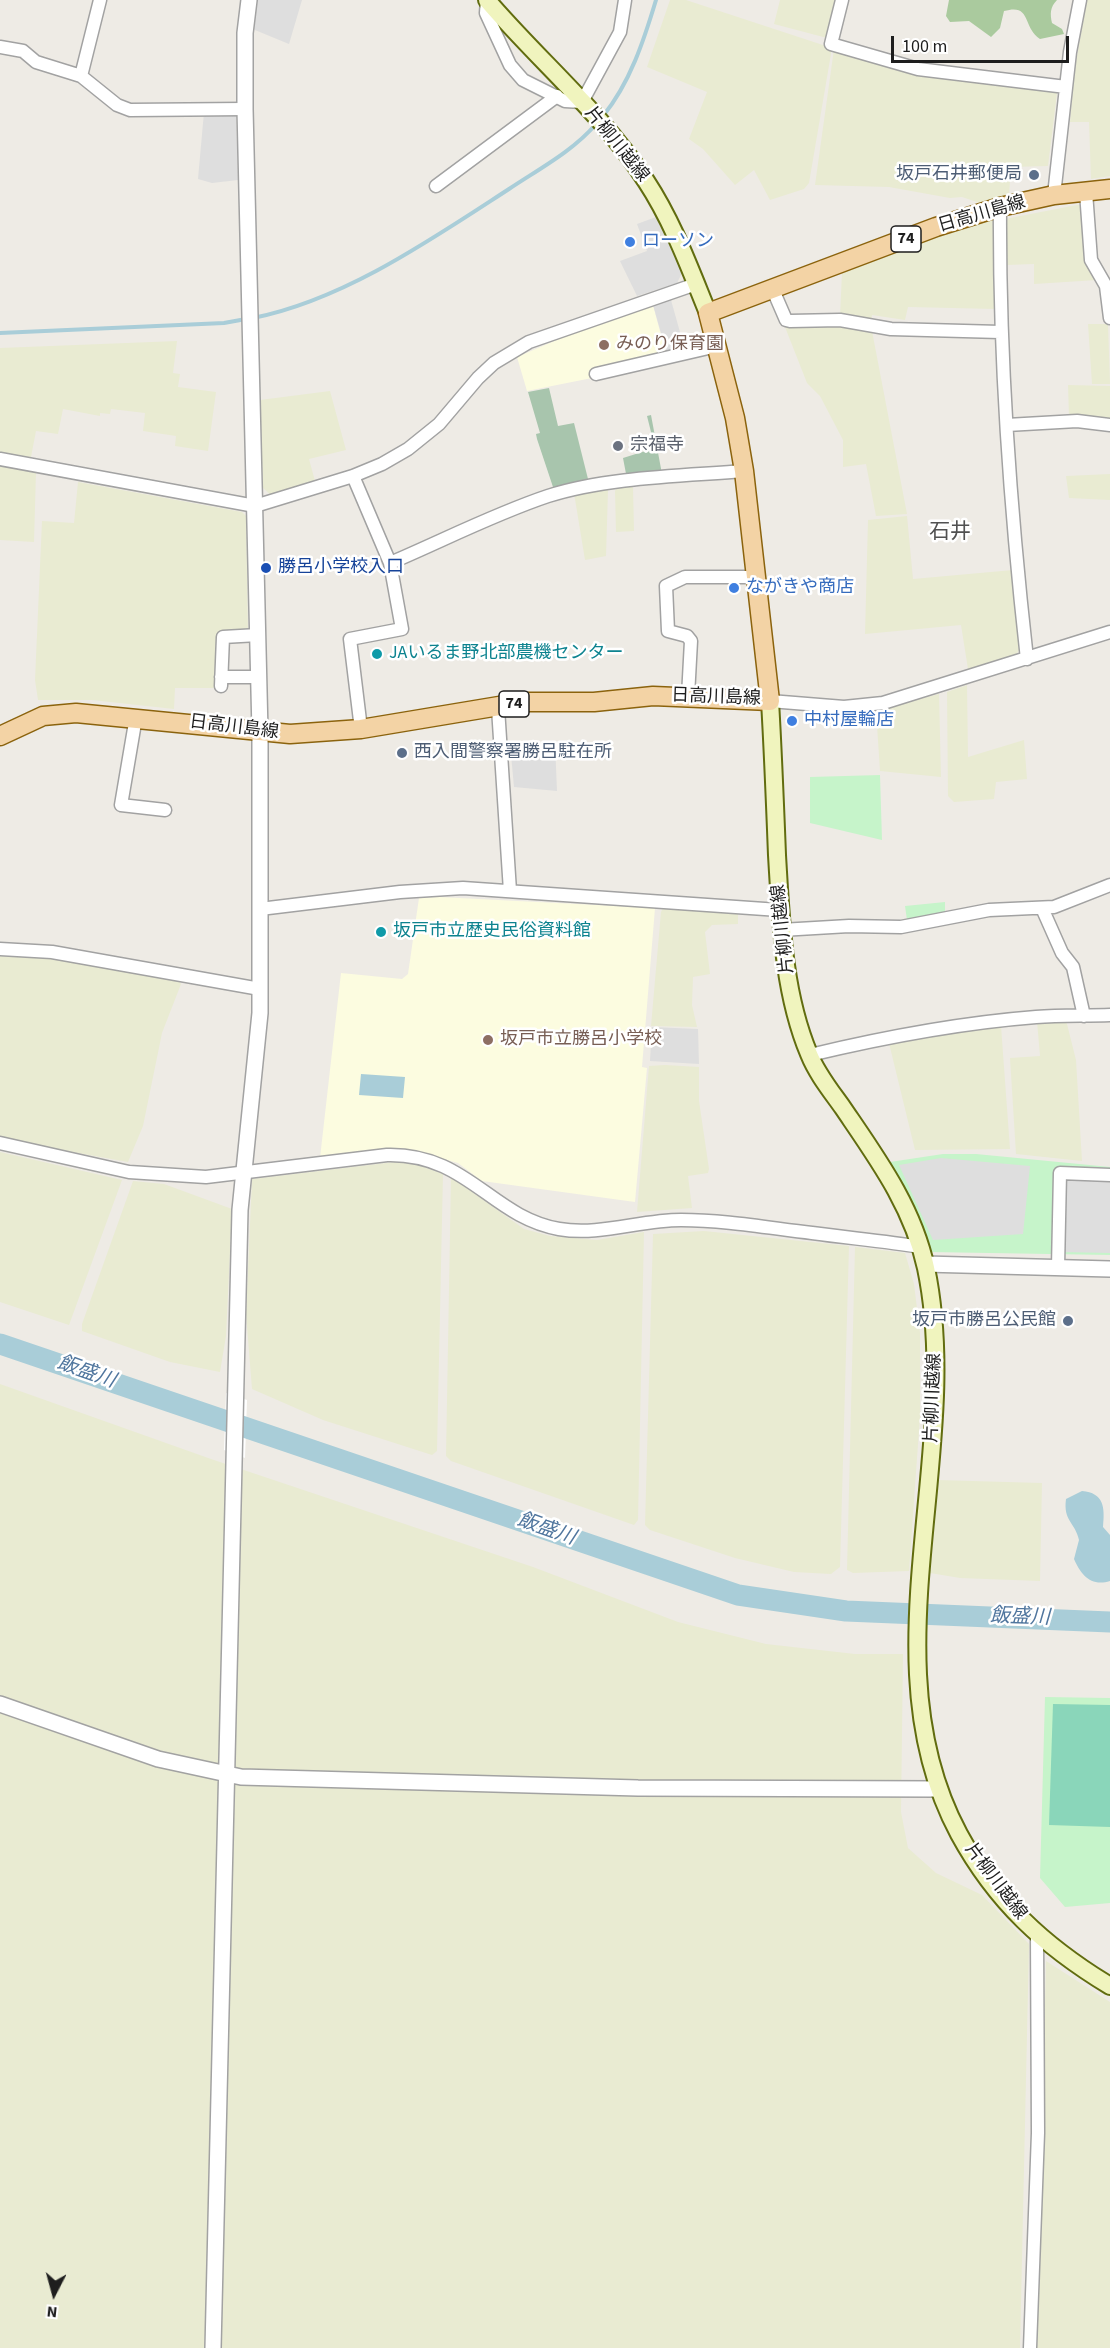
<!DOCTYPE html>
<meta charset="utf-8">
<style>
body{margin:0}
#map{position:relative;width:1110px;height:2348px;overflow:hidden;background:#eeebe5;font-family:"Source Sans 3",sans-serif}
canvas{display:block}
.north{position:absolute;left:24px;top:2264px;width:60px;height:60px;-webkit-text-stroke:4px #fff;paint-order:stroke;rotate:186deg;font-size:16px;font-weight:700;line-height:24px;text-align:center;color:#1e1e1e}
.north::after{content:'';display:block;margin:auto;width:21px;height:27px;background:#1e1e1e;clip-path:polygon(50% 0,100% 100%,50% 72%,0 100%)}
.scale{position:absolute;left:891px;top:36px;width:178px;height:27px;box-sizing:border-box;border:3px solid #1e1e1e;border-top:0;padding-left:8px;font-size:18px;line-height:21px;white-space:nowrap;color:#1e1e1e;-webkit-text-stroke:4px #fff;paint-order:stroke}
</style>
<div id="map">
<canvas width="1110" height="2348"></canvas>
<div class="north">N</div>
<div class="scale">100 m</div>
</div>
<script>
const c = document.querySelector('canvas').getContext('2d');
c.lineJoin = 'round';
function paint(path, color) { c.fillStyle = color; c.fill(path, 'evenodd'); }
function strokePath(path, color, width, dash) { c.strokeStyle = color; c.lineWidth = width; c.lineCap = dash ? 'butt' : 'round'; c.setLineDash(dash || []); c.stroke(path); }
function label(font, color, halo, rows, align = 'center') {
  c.font = font + ' "Source Sans 3","Noto Sans JP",sans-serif'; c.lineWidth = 5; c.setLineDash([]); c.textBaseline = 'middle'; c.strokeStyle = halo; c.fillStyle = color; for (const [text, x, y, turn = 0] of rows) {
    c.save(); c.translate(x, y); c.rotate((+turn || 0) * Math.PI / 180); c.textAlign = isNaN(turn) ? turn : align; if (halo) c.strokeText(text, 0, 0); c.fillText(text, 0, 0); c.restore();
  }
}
const education = new Path2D(`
 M653 305 666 354 591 370 592 378 527 391 517 357 559 339Z
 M439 897 655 908 642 1067 647 1068 635 1202 482 1181 458 1163 418 1152 320 1158 341 973 402 979 408 974 419 898Z`);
const farmland = new Path2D(`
 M670 0H686L832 48 809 183 804 189 770 200 754 170 735 185 703 149 689 139 707 92 647 67Z
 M780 0H836L827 38 774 24Z
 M1087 0H1110V176L1091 179 1089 122H1070L1075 67Z
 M834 49 1055 89 1057 93 1048 166 1011 167 1009 195 980 203 962 197 950 198 889 187 815 185Z
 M1082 204 1087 263 1097 280 1034 284V264L1006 265 1005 219Z
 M990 217 995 219 996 309 908 307 905 320 872 315 871 322 840 317 842 272Z
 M817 323 872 331 907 514 876 516 866 464 843 467V440L820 396 807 383 785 327Z
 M1088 324H1108L1110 384H1092Z
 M177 341 173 373 180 374 178 387 216 392 208 451 175 446 176 436 143 431 145 413 111 409 110 414 100 413V416L63 409 58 434 36 431 31 457 0 453V348Z
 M1068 385 1110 386V420L1069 416Z
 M330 391 346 450 309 459 315 481 272 496 263 488 260 400Z
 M0 466 36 472 34 542 0 540Z
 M1110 474V500L1069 498 1066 476Z
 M78 482 242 512 246 516 248 633H219L216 688H175L174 709 92 700H38L35 680 42 521 74 523Z
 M633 486 634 531 616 532 615 491 617 488Z
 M605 488 608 490 606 556 585 560 574 493Z
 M907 516 913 579 1013 570 1022 645 1016 655 968 669 961 625 865 634 868 520Z
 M967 685 968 757 1024 740 1027 779 996 782 994 799 954 802 948 796 947 692Z
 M939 694 941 777 880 771 876 710Z
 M663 908 738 914V924L712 925 705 932 710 974 693 977 692 1005 697 1027 651 1026 661 912Z
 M0 952 99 964 179 981 181 984 162 1033 143 1126 128 1162 0 1139Z
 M1066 1020 1076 1060 1082 1161 1016 1154 1010 1058 1040 1056 1037 1021Z
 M1001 1026 1010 1149 915 1150 888 1039Z
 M665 1065 699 1067V1101L709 1169 708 1173 688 1176 692 1208 637 1212 649 1066Z
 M0 1152 122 1180 69 1325 0 1302Z
 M394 1162 413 1163 443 1174 437 1451 432 1455 323 1420 252 1389 246 1314 252 1179Z
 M451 1177 524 1229 550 1236 597 1240 644 1232 638 1520 634 1525 451 1461 446 1456Z
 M133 1181 164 1184 232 1209 226 1336 220 1372 170 1362 82 1331V1324Z
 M704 1231 849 1246 840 1567 831 1574 794 1572 735 1558 650 1530 645 1525 653 1234Z
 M855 1247 905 1253 914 1284 920 1333V1416L909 1571 853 1573 847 1570Z
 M0 1384 211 1459 533 1567 678 1622 766 1644 855 1654H903L901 1812 908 1848 936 1873 982 1895 1029 1944 1020 2348H0Z
 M937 1480 1042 1483 1040 1581 960 1578 930 1573Z
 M1046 1961 1110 2002V2348H1037Z`);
const forest = new Path2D(`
 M949 0H1057C1050 7 1050 14 1052 23L1062 29 1064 34 1040 39C1022 27 1032 3 1004 11L1000 28 991 37 969 21 950 22 946 16Z`);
const cemetery = new Path2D(`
 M549 388 558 426 574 423 589 483 553 487 537 439 536 434 540 433 528 392Z
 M651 415 662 474 627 479 623 458 655 448 647 416Z`);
const park = new Path2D(`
 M880 775 882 840 810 823V777Z
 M945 902V913L907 920 905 906Z
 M943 1154H976L1110 1167V1255L929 1252 918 1217 890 1162Z
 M1045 1697 1110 1698V1903L1065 1907 1040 1878Z`);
const pitch = new Path2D(`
 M1053 1704 1110 1705V1827L1049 1825Z`);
const parking = new Path2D(`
 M254 0H302L289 44 255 30 251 25Z
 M204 112H236L238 180 212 183 198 179Z
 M656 217 682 273 677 283 637 296 620 261 647 251 637 224Z
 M671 300 685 350 667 354 653 305Z
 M555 743 557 791 514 787 510 744Z
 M652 1027 698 1029 699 1064 650 1061Z
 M941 1158 1030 1166 1023 1234 933 1240 899 1165Z
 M1064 1177 1110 1179V1253L1061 1252Z`);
const water = new Path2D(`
 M361 1074 405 1077 403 1098 359 1095Z
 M1082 1491C1104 1493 1105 1507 1103 1527L1110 1535V1581C1091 1587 1081 1575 1074 1559L1079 1540C1075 1522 1063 1521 1066 1499Z`);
const pier = new Path2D(`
 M226 1393 247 1400 245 1458 224 1450Z`);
const stream = new Path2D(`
 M603 116C630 83 644 40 656 0
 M253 318C344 300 432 239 509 189 539 169 573 151 596 124
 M0 333 224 323 246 319`);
const river = new Path2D(`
 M0 1344 738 1595 846 1611 1110 1622`);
const minor = new Path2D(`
 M487 0 486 13 510 65 523 80 565 101 582 102 620 32 625 0
 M842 0 831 44 918 69 1066 87
 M0 47 23 51 36 62 81 76 117 105 130 110 245 109
 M81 76 100 0
 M436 186 557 96
 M1086 192 1091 260 1106 286 1110 318
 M1054 195 1070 52 1080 0
 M1000 207C999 358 1010 508 1027 659
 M773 290 786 320 790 321 840 320 891 329 1000 332
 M596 374 717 346
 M1007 425 1077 421 1110 425
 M0 459 255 506 353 476 382 464 408 449 439 424 478 378 494 363 529 342 696 284
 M353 476 390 563C442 541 494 514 548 496 607 477 682 476 744 471
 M221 677H258
 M221 686 223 637 258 635
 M688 696 691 641 687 636 668 631 666 586 685 577H757
 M770 701 844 707 883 703 1110 632
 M498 708 510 891
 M136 717 121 805 165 810
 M361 729 350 639 402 629 390 563
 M1042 908 1062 953 1073 967 1084 1016
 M260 909 400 892 463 888 779 910
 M781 930 849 926 901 927 989 910 1054 907 1110 885
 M0 949 52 952 260 989
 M810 1055C885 1037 959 1023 1036 1017 1061 1015 1086 1016 1110 1015
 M0 1143 129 1172 206 1177 387 1155C467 1153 491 1217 559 1229 600 1236 640 1220 681 1220 725 1220 769 1228 812 1233 848 1238 885 1241 921 1247
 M1058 1267 1060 1173 1110 1175
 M1030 2348 1038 2133 1037 1936`);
const tertiary = new Path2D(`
 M925 1264 1110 1269
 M0 1704 158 1759 241 1777 638 1788 938 1789
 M213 2348 240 1210 260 1013V732L245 109V33L249 0`);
const secondary = new Path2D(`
 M487 0C539 61 603 114 646 181 673 222 690 269 708 313
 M770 701C773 752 775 803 777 855 781 921 783 992 809 1054 817 1074 831 1091 843 1108 877 1158 913 1207 926 1268 965 1454 865 1659 959 1834 996 1902 1044 1946 1110 1986`);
const primary = new Path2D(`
 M0 736 43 716 76 713 290 734 361 729 523 702H594L653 696 770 701 744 471 735 418 708 313 936 227 1000 207 1054 195 1110 189`);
const markers = [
 [1034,175,6,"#5c6f8a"],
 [630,242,6,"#3f7fe0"],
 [604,345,6,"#8d6e63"],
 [618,446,6,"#6b7280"],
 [266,568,6,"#1a4fb4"],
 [734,588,6,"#3f7fe0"],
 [377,654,6,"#0f9aa8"],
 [792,721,6,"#3f7fe0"],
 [402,753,6,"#5c6f8a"],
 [381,932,6,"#0f9aa8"],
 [488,1040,6,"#8d6e63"],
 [1068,1321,6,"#5c6f8a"]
];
const shields = [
 [906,239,30],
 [514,704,30]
];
const shieldNames = [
 ["74",906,239],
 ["74",514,704]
];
const streetNames = [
 ["片柳川越線",616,145,51],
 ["日高川島線",982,215,-16],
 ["日高川島線",716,698,2],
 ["日高川島線",234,728,7],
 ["片柳川越線",784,929,-96],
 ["片柳川越線",934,1398,-88],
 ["片柳川越線",995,1882,53]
];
const serviceNames = [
 ["坂戸石井郵便局",1022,175],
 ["西入間警察署勝呂駐在所",414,753,"left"],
 ["坂戸市勝呂公民館",1056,1321]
];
const shopNames = [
 ["ローソン",642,242],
 ["ながきや商店",746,588],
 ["中村屋輪店",804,721]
];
const educationNames = [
 ["みのり保育園",616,345],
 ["坂戸市立勝呂小学校",500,1040]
];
const worshipNames = [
 ["宗福寺",630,446]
];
const transitNames = [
 ["勝呂小学校入口",278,568]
];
const cultureNames = [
 ["JAいるま野北部農機センター",389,654],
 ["坂戸市立歴史民俗資料館",393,932]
];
const waterNames = [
 ["飯盛川",86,1373,19],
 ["飯盛川",546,1530,19],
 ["飯盛川",1020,1618,2]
];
const quarterNames = [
 ["石井",950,533]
];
paint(education, '#fcfce0');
paint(farmland, '#e9ebd2');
paint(forest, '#aaca9e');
paint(cemetery, '#a8c5ad');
paint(park, '#c6f4ca');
paint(pitch, '#8ad6ba');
paint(parking, '#dedede');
paint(water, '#a9cdd8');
paint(pier, '#fff');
strokePath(stream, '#a9cdd8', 4);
strokePath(river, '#a9cdd8', 21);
strokePath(minor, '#a2a2a2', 15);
strokePath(tertiary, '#a2a2a2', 18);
strokePath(secondary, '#616c0f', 20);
strokePath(primary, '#8b630d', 21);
strokePath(minor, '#fff', 12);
strokePath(tertiary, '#fff', 15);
strokePath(secondary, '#f0f4be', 16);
strokePath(primary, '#f3d3a5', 18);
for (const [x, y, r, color] of markers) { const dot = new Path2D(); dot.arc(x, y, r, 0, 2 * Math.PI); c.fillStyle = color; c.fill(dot); strokePath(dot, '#fff', 2); }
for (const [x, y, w] of shields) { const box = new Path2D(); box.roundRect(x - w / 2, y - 13, w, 26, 4.5); c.fillStyle = '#fff'; c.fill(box); strokePath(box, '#1e1e1e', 1.5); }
label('bold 16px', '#1e1e1e', null, shieldNames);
label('18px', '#1e1e1e', '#fff', streetNames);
label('18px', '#4e5e75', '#fff', serviceNames, 'right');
label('18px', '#366cbe', '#fff', shopNames, 'left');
label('18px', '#785e54', '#fff', educationNames, 'left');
label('18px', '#5b616d', '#fff', worshipNames, 'left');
label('18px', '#164399', '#fff', transitNames, 'left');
label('18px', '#0d838f', '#fff', cultureNames, 'left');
label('italic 20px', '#50769e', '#fff', waterNames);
label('21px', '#515151', '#fff', quarterNames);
</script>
